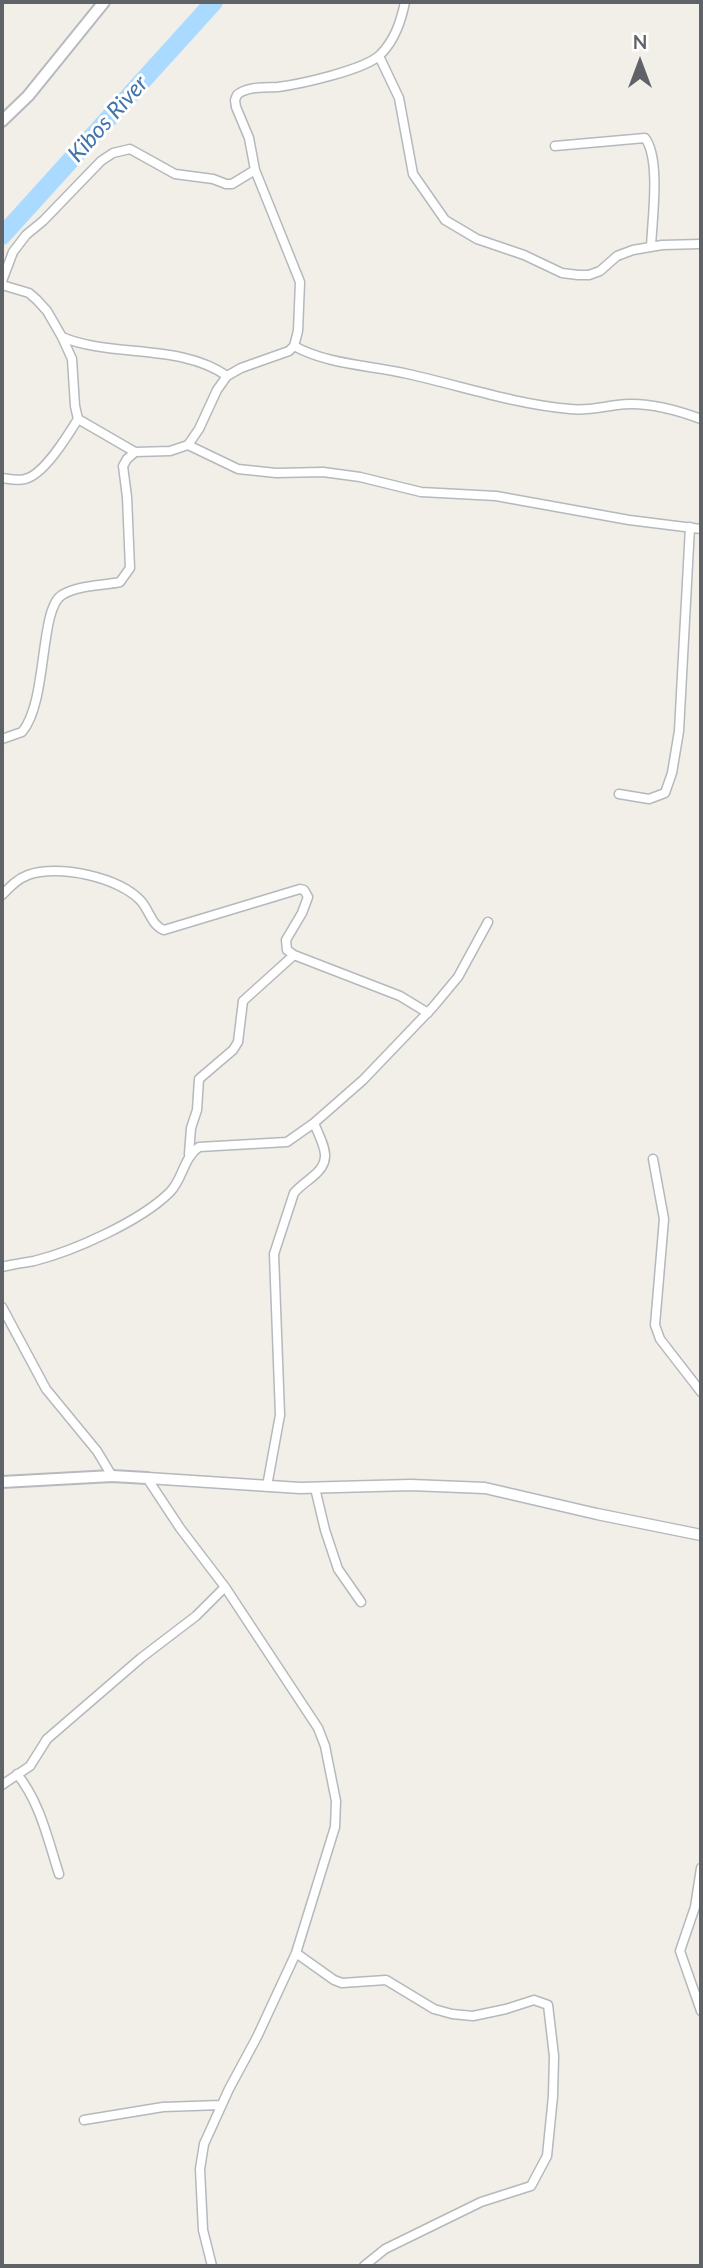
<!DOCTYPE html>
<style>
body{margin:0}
#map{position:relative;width:703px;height:2268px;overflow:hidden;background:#f1efe8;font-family:Lato,sans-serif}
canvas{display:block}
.frame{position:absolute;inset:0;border:4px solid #5f6368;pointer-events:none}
.north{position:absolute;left:605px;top:28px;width:70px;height:70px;-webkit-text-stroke:5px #fff;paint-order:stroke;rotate:0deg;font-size:19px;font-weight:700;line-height:28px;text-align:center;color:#5f6368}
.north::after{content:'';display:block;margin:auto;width:24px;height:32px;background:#5f6368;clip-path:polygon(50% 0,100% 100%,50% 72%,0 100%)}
</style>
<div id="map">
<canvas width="703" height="2268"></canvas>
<div class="frame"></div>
<div class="north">N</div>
</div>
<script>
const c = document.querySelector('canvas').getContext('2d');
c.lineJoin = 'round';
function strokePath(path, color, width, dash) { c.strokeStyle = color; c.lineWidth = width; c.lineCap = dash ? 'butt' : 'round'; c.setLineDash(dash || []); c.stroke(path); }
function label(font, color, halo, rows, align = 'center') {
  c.font = font + ' Lato,sans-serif'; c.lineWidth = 6; c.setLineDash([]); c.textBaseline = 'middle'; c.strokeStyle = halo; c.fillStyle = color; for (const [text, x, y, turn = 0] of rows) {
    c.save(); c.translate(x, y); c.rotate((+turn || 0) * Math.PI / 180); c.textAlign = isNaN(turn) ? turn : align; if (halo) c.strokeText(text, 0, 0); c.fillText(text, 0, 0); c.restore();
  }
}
const river = new Path2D(`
 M2 236 214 2`);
const minor = new Path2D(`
 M379 56 399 98 413 174 445 220 477 239 524 255 562 273 578 275H589L600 271 617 256 633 250 662 245 701 244
 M555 146 645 138C661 159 652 221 651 247
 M2 281 13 252 26 235 43 221 101 161 113 153 130 149 175 174 213 179 226 184H232L255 170
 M2 285 29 293 37 300 47 311 62 337 72 359 75 406 78 419 135 452
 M62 337C112 358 181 343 227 376
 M294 346C329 365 369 365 408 374 462 386 514 404 570 409 587 411 601 407 617 405 644 401 677 410 701 419
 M188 445 238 469 276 473 323 472 360 477 421 492 496 496 629 520 701 529
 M2 478C9 479 18 481 25 479 44 475 68 435 78 419
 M2 739 22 732C48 702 39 609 62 595 79 585 101 586 120 582L130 568 127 497 123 466 127 459 135 452 170 451 188 445 199 429 217 390 227 376 241 368 289 351 294 346 298 331 300 282 255 170 249 138 236 107 235 100 237 95C247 86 265 88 278 87 301 84 364 70 380 55 395 40 401 21 405 2
 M619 794 649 799 665 793 672 773 679 731 690 527
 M2 895C10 887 17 879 28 875 58 864 119 877 141 901 149 910 152 926 164 930L300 889 304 890 308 897 302 913 286 940 287 950 294 955 400 996 428 1013
 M189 1154 191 1128 197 1110 199 1079 233 1050 238 1042 243 1001 294 955
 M653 1159 664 1219 655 1325 660 1339 701 1392
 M2 1267C12 1264 23 1263 34 1261 74 1251 141 1221 170 1192 183 1179 183 1158 199 1147L287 1142 314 1123 363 1080 433 1007 458 977 488 922
 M2 1307 46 1389 97 1451 112 1476
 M147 1478 180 1528 225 1587 318 1728 325 1746 336 1801 335 1827 296 1953 257 2037 229 2089 204 2144 200 2169 203 2230 212 2266
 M267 1486 280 1415 274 1254 294 1193C299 1187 305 1183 311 1178 335 1160 323 1146 314 1123
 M315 1488 325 1530 338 1569 361 1602
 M17 1774C40 1802 48 1840 59 1874
 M2 1785 30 1766 47 1739 141 1658 196 1616 225 1587
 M701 1868 695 1907 680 1951 701 2011
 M296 1953 334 1980 342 1983 386 1980 434 2009 452 2014 473 2016 506 2009 534 2000 548 2005 554 2056 553 2096 547 2156 531 2186 481 2202 385 2249 364 2266
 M84 2120 163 2107 221 2105`);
const tertiary = new Path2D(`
 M147 1478 300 1488 411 1485 485 1488 597 1514 701 1535`);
const secondary = new Path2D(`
 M2 121 28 96 104 2
 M2 1482 112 1476 147 1478`);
const waterNames = [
 ["Kibos River",108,119,-48]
];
strokePath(river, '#aadaff', 18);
strokePath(minor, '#b5b8bc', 11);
strokePath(tertiary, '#b5b8bc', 13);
strokePath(secondary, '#b6babf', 14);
strokePath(minor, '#fff', 8);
strokePath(tertiary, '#fff', 10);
strokePath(secondary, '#fff', 10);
label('italic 23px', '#4174aa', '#fff', waterNames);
</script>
